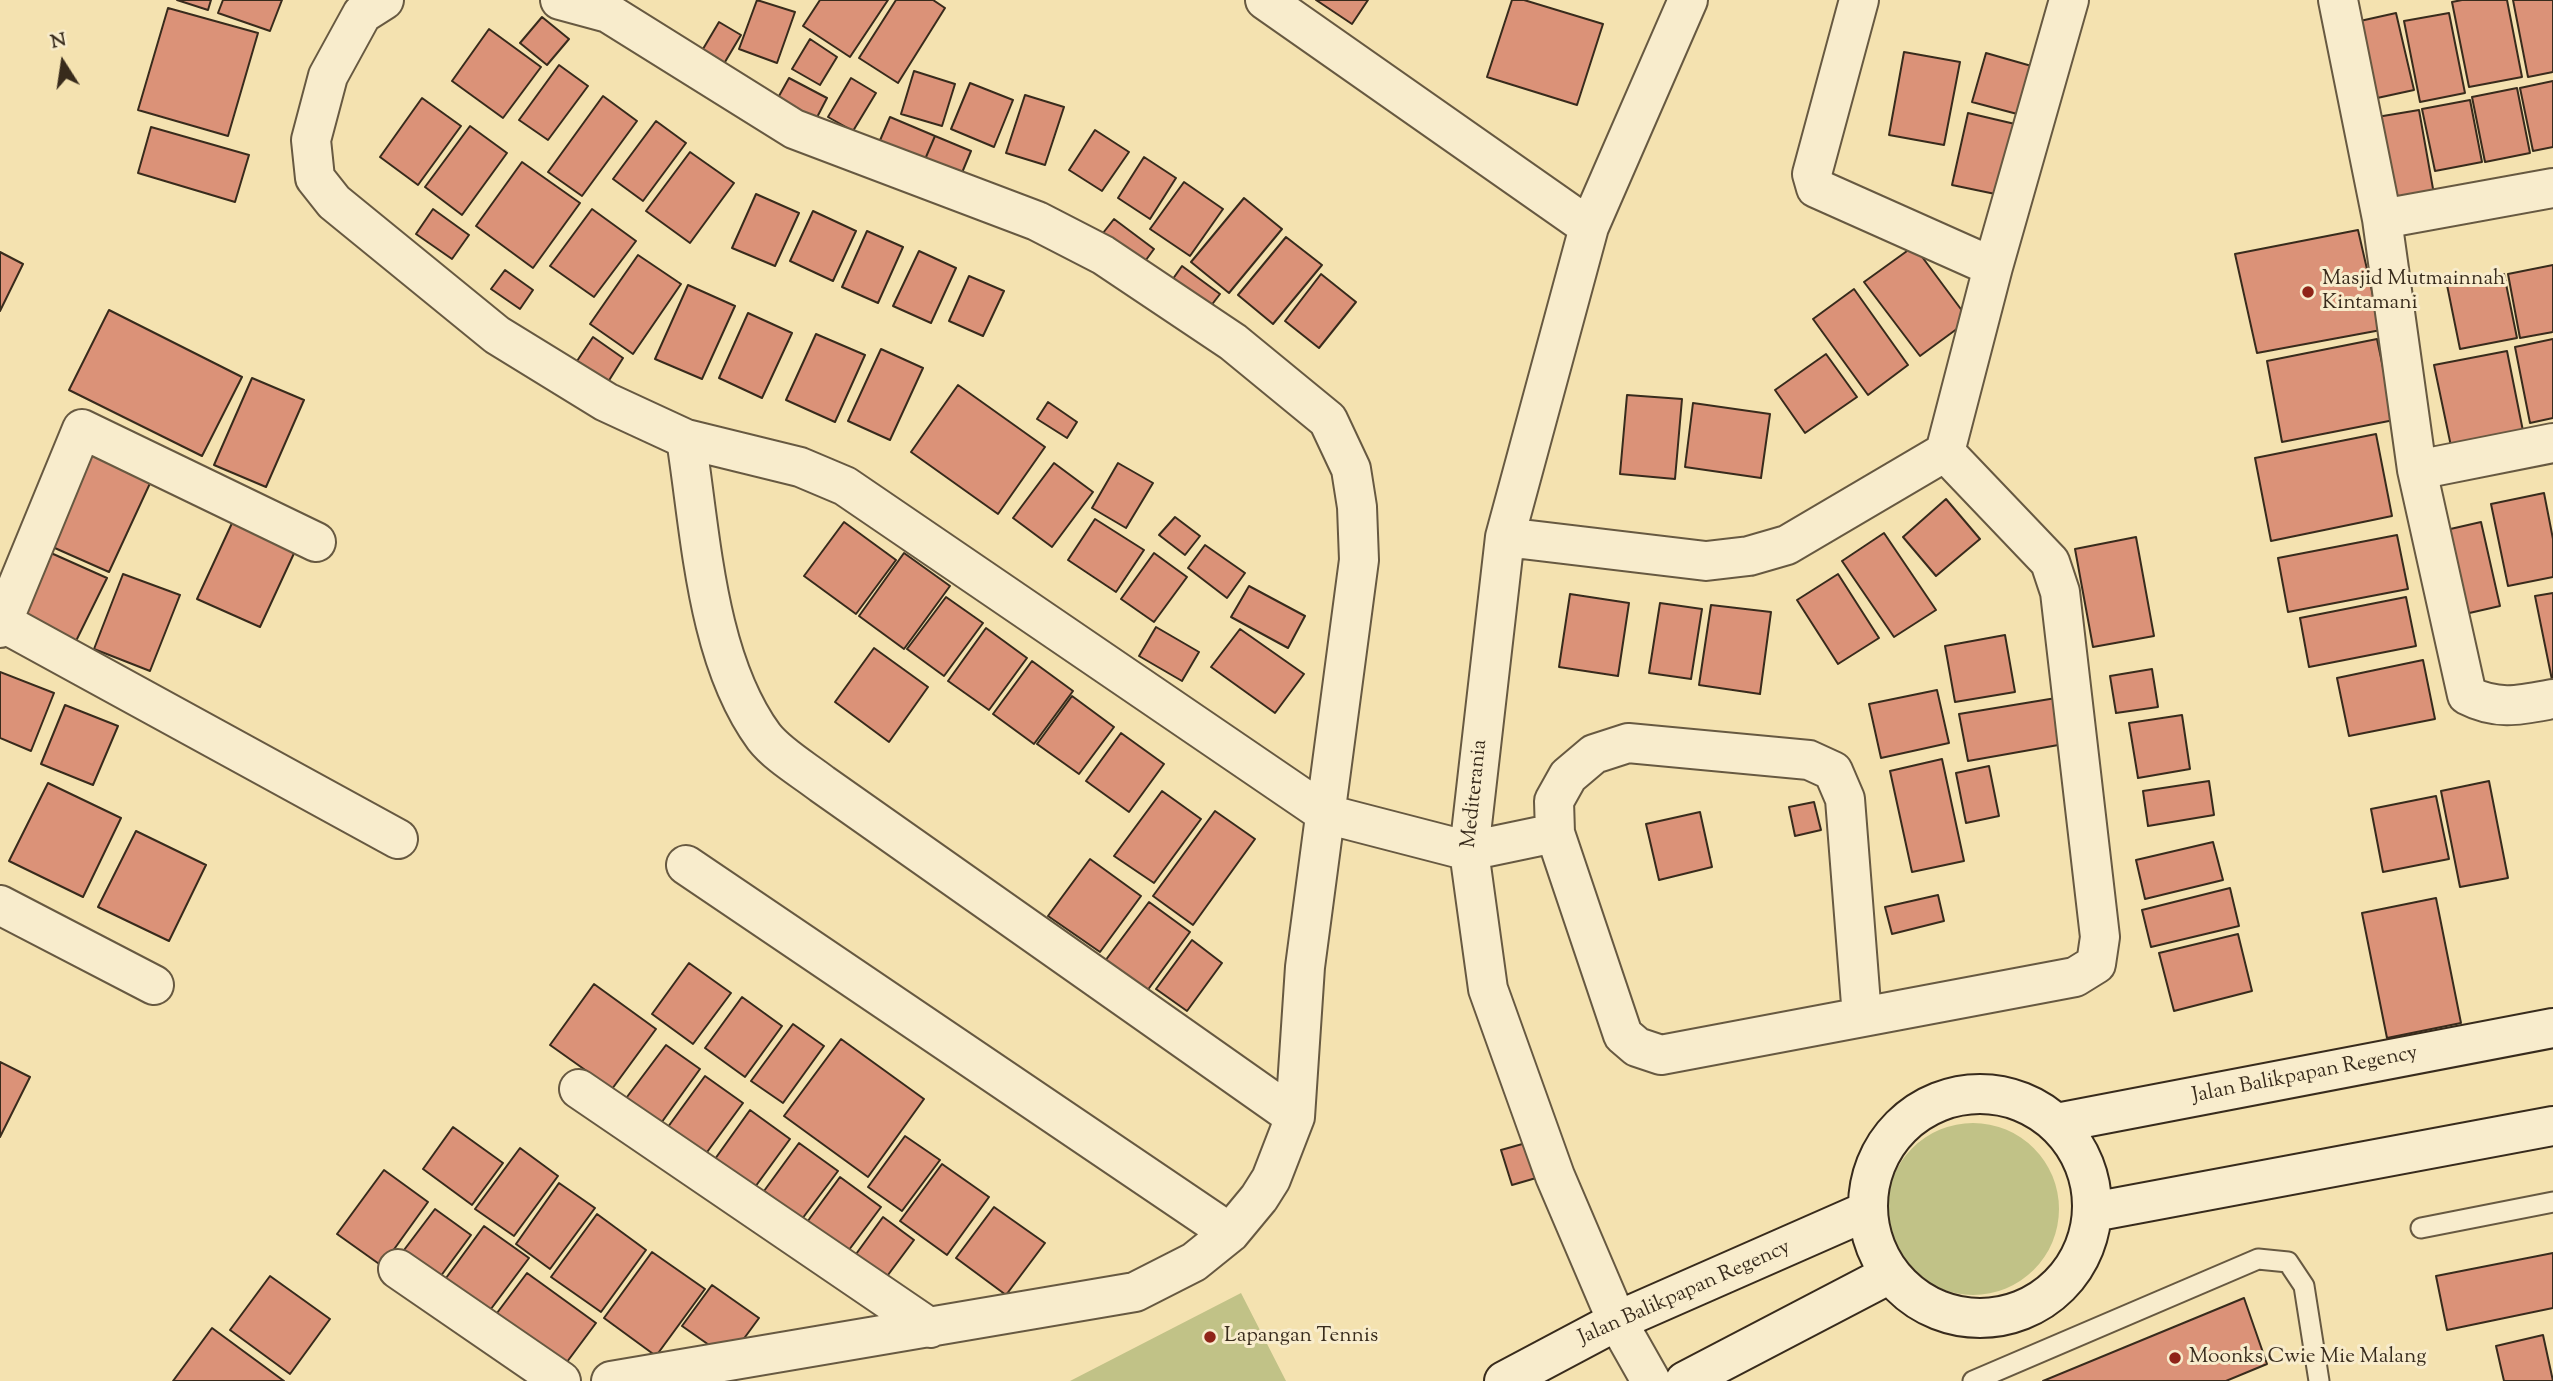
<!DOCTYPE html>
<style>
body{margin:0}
#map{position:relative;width:2553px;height:1381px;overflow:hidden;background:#f4e2b0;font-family:"Sorts Mill Goudy",serif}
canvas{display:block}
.north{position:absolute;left:28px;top:28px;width:70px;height:70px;-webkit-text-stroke:5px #f8eccc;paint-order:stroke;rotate:348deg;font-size:19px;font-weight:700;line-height:28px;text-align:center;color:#382b1c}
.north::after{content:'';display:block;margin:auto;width:24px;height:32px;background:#382b1c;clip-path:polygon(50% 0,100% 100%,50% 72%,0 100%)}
</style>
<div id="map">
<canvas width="2553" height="1381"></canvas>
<div class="north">N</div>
</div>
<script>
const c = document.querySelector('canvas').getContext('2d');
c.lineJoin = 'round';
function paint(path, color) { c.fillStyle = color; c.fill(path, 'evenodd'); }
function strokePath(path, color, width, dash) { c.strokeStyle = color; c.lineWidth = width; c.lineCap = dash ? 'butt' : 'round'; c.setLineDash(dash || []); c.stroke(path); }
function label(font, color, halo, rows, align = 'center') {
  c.font = font + ' "Sorts Mill Goudy",serif'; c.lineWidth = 6; c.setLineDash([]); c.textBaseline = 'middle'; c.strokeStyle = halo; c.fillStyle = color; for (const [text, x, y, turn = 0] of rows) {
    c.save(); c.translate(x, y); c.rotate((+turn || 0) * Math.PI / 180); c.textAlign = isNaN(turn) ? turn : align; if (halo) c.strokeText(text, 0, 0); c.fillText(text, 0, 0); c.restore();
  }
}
const green = new Path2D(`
 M1887 1209a86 86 0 1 1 172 0a86 86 0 1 1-172 0Z
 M1241 1293 1286 1381H1070Z`);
const building = new Path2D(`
 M177 0H211L208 10Z
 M223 0H282L270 31 218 13Z
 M757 0 795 12 777 63 739 49Z
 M820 0H888L850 57 803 26Z
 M896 0H933L945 8 898 83 859 58Z
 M1316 0H1368L1352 24Z
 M1512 0H1524L1603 24 1577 105 1487 77Z
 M2462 0H2507L2522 77 2469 87 2452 2Z
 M2513 0H2553V72L2528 77Z
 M168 8 258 33 228 136 138 110Z
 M2396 13 2414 90 2368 100 2351 23Z
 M2449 13 2465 93 2420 102 2404 21Z
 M542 17 569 39 547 65 520 43Z
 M719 22 741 35 722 67 700 54Z
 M489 29 541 67 503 118 452 81Z
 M810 39 837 57 820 85 792 69Z
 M1904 52 1960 62 1944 145 1889 135Z
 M1986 53 2035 67 2021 115 1972 102Z
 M559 65 588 86 548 140 519 120Z
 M914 71 955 84 942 126 901 114Z
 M789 78 827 98 813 125 774 105Z
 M851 78 876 93 853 131 828 117Z
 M2553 81V147L2533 151 2520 88Z
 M970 83 1013 100 994 147 951 129Z
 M2517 88 2530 153 2485 162 2472 97Z
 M1025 95 1064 107 1045 165 1006 153Z
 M603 96 637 121 582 196 548 172Z
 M422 98 461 126 418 185 380 157Z
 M2470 100 2482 162 2435 171 2422 109Z
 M2419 110 2435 200 2388 210 2371 118Z
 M1968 113 2015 124 2000 195 1952 185Z
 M890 117 935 136 923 164 878 145Z
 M656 121 686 143 643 201 613 179Z
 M470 126 507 153 462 215 425 187Z
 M151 127 249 155 235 202 138 173Z
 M1095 130 1129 152 1102 191 1069 170Z
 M935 136 971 151 959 180 923 164Z
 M690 152 734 183 690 243 646 211Z
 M1144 157 1176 178 1150 219 1118 198Z
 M522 162 580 203 533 268 476 226Z
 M1184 182 1223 209 1190 256 1150 229Z
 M756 194 799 213 775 266 732 248Z
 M1244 198 1282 229 1229 293 1191 262Z
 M433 209 469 235 452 259 416 234Z
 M592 209 636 241 594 297 550 266Z
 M813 211 856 231 833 281 790 261Z
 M1114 219 1154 249 1143 264 1103 233Z
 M2358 230 2381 330 2257 353 2235 254Z
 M867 231 903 247 878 303 842 287Z
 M1286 237 1322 265 1273 324 1238 295Z
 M1914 246 1969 320 1920 356 1864 282Z
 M919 251 956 268 931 323 893 306Z
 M0 252 23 264 0 311Z
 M638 255 681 284 633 354 590 324Z
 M2553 265V332L2520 338 2508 274Z
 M1182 266 1220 294 1207 311 1170 283Z
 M505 270 533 290 520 309 491 289Z
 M1321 274 1356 302 1319 348 1285 321Z
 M2504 274 2517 338 2460 349 2447 285Z
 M969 276 1004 291 983 336 949 321Z
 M688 285 735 306 702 379 655 359Z
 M1854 289 1908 365 1868 395 1813 319Z
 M109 310 242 377 202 456 69 390Z
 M748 313 792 333 762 398 719 378Z
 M816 334 865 355 835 422 786 400Z
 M593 337 623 358 608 382 577 361Z
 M2377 339 2394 420 2282 442 2267 361Z
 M2553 339V418L2530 423 2515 347Z
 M881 349 923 368 890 440 848 421Z
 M2507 351 2524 436 2452 451 2434 365Z
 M1826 354 1857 397 1805 433 1775 390Z
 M252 378 304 400 266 487 214 465Z
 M958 385 1045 447 998 514 911 452Z
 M1627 395 1682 399 1675 479 1620 474Z
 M1048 402 1077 422 1067 438 1037 419Z
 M1693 403 1770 414 1761 478 1685 467Z
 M2376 434 2392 516 2271 541 2255 458Z
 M92 451 152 479 109 572 48 545Z
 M1054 463 1093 492 1052 547 1013 518Z
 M1118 463 1153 483 1126 528 1092 508Z
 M2544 493 2553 539V577L2508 586 2491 504Z
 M1946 499 1980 539 1936 576 1903 537Z
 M1175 517 1200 536 1185 555 1159 535Z
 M1095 519 1144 550 1116 592 1068 560Z
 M233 521 296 549 260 627 197 599Z
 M844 522 896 560 856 614 804 576Z
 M2481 522 2500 606 2465 614 2446 530Z
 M1884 533 1936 610 1894 637 1842 561Z
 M2397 535 2408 589 2288 612 2278 558Z
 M2136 537 2154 636 2093 647 2075 549Z
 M1205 545 1245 573 1227 598 1188 568Z
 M42 549 107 578 75 643 10 613Z
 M904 553 950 586 904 649 859 616Z
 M1154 553 1187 577 1154 622 1121 599Z
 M123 574 180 595 150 671 94 649Z
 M1838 574 1879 638 1838 664 1797 600Z
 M1249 586 1305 616 1288 648 1231 617Z
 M2553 593V679L2552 680 2535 596Z
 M1570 594 1629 603 1618 676 1559 667Z
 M946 597 983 623 944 676 907 649Z
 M2406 597 2416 646 2309 667 2300 618Z
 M1660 603 1702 609 1691 679 1649 673Z
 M1711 605 1771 612 1760 694 1699 685Z
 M1156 627 1199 652 1182 681 1139 656Z
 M986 628 1027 658 989 710 948 681Z
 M1240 629 1304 674 1275 713 1211 667Z
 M2005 635 2015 692 1955 702 1945 646Z
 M874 648 928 687 889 742 835 702Z
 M2423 660 2435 719 2349 736 2337 678Z
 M1032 661 1073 691 1034 744 993 714Z
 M2152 669 2158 707 2116 713 2110 676Z
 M0 672 54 693 31 751 0 738Z
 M1937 690 1949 743 1881 758 1869 704Z
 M1072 696 1114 727 1079 774 1037 744Z
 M2056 698 2064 744 1968 761 1959 714Z
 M65 705 118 726 93 785 41 764Z
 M2182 715 2190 769 2138 778 2129 723Z
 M1121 733 1164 764 1129 812 1086 781Z
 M1942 759 1964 861 1912 872 1890 771Z
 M1989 766 1999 816 1966 823 1956 773Z
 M2209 781 2214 815 2148 826 2143 791Z
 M2489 781 2508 878 2460 887 2441 791Z
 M48 783 121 818 83 897 9 861Z
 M1162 791 1201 819 1154 883 1114 856Z
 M2436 796 2449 859 2383 872 2371 809Z
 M1814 802 1821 830 1795 836 1789 807Z
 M1215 811 1255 839 1193 925 1153 896Z
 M1700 812 1712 867 1659 880 1646 824Z
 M136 831 206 865 169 941 98 907Z
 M2213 842 2223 880 2145 899 2136 860Z
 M1090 859 1141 896 1100 952 1048 916Z
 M2230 888 2239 926 2151 947 2142 910Z
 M1938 895 1944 921 1892 934 1885 907Z
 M2436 898 2461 1023 2387 1038 2362 913Z
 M1149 902 1190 932 1147 991 1105 961Z
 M2238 934 2252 991 2174 1011 2159 953Z
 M1192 940 1222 963 1187 1011 1156 989Z
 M689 963 731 993 693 1044 652 1014Z
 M594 984 656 1029 612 1089 550 1045Z
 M742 997 782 1026 745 1077 705 1048Z
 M793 1024 824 1046 783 1103 751 1081Z
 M841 1039 924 1099 868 1177 784 1116Z
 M666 1045 700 1069 659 1126 624 1101Z
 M0 1062 30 1077 0 1137Z
 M705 1076 743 1103 702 1159 665 1131Z
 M750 1110 790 1139 750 1194 710 1166Z
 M453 1127 503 1163 472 1205 423 1169Z
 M905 1136 940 1160 902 1211 868 1187Z
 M1533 1141 1543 1176 1512 1185 1501 1150Z
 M799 1143 838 1171 802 1219 764 1191Z
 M520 1148 558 1176 514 1236 475 1209Z
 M942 1164 989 1197 947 1255 900 1221Z
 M384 1170 428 1202 382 1266 337 1234Z
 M840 1177 881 1207 843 1258 802 1229Z
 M559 1183 595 1208 550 1269 516 1244Z
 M994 1207 1045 1243 1006 1295 956 1258Z
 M435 1209 471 1235 432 1288 395 1262Z
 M597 1214 646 1250 601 1312 551 1277Z
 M883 1217 914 1240 882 1283 851 1261Z
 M484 1226 529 1258 482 1321 438 1289Z
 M652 1252 705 1289 656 1356 604 1318Z
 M2553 1253V1308L2447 1330 2436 1276Z
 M527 1273 596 1323 558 1374 488 1325Z
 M270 1276 330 1319 290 1374 230 1330Z
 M712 1285 759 1318 729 1359 682 1326Z
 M2244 1298 2267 1364 2226 1381H2043Z
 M212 1328 284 1381H173Z
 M2543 1335 2553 1381H2504L2496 1346Z`);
const lane = new Path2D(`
 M2421 1228 2553 1202
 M1973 1381 2258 1259 2288 1262 2304 1286 2319 1381`);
const street = new Path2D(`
 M384 0 362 14 328 76 311 140 315 178 334 202 497 335 606 402 686 439 800 467 845 486 1326 814 1469 851 1555 833
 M560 0 608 13 794 129 1037 221 1103 255 1233 342 1328 420 1351 469 1357 507 1359 560 1305 967 1295 1117 1271 1179 1259 1198 1230 1233 1194 1262 1135 1292 611 1381
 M1265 0 1589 227 1688 0
 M2338 0 2382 219 2417 470 2467 695C2498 711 2521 705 2553 699
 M2382 219 2553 188
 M1589 227 1505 537 1469 851 1488 989 1555 1176 1617 1321 1651 1381
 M1993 267 2069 0
 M686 439C701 534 706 658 764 737 778 755 804 770 822 784L1295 1117
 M2417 470 2553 443
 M1505 537 1706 561 1749 556 1787 545 1945 452 1993 267 1816 188 1812 174 1859 0
 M0 621 398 839
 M0 628 82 429 316 542
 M686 865 1230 1233
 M0 905 154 985
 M1862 1017 1845 799 1833 771 1809 760 1628 743 1594 754 1568 776 1554 801 1555 833 1623 1035 1637 1047 1661 1055 2075 977 2096 964 2100 937 2060 592 2050 562 1945 452
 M579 1089 930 1328
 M398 1269 561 1381`);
const secondary = new Path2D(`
 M1868 1206a112 112 0 1 1 224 0a112 112 0 1 1-224 0Z
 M2057 1123 2553 1028
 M2093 1212 2553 1126
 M1504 1381 1617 1321 1867 1211
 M1685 1381 1890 1274`);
const markers = [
 [2308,292,7,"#8f2418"],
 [1210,1337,7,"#8f2418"],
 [2175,1358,7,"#8f2418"]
];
const poiNames = [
 ["Masjid Mutmainnah",2322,280],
 ["Kintamani",2322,304],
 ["Lapangan Tennis",1224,1337],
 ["Moonks Cwie Mie Malang",2189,1358]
];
const streetNames = [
 ["Mediterania",1476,794,-84],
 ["Jalan Balikpapan Regency",2305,1076,-11],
 ["Jalan Balikpapan Regency",1685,1294,-24]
];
paint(green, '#c1c287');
paint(building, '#db9278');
strokePath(building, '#382b1c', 2);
strokePath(lane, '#675941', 23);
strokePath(street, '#675941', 42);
strokePath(secondary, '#382b1c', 42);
strokePath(lane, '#f8eccc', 19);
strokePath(street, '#f8eccc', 38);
strokePath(secondary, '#f8eccc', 38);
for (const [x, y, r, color] of markers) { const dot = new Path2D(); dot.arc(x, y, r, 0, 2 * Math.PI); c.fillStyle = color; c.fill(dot); strokePath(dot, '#f8eccc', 2.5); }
label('21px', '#382b1c', '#f8eccc', poiNames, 'left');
label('21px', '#382b1c', '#f8eccc', streetNames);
</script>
